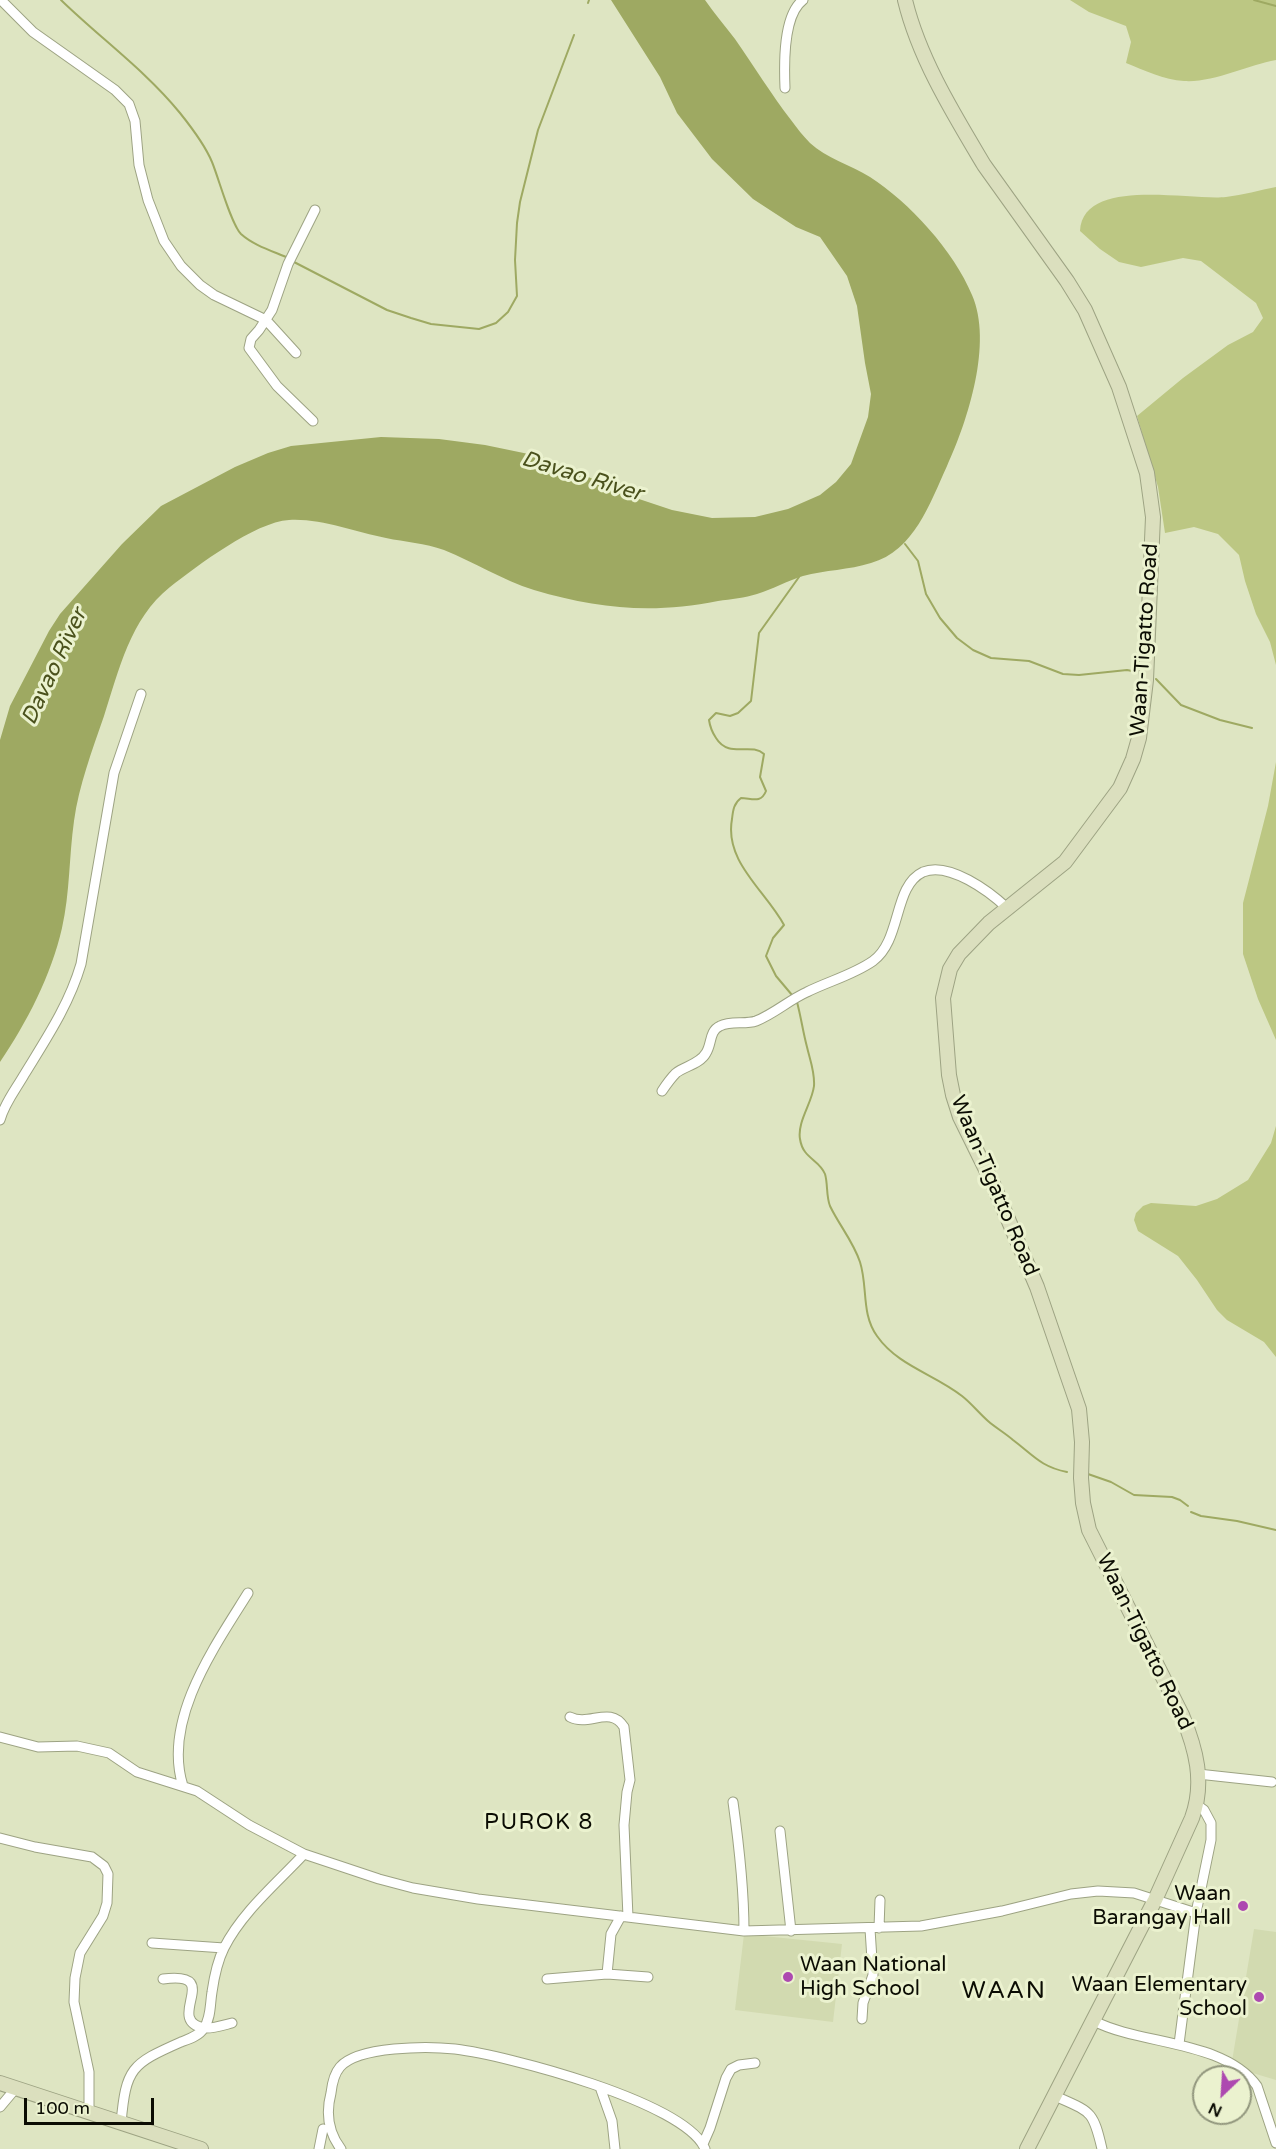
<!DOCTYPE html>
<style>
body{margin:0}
#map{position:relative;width:1276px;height:2149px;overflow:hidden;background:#dee5c2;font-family:"Varela Round",sans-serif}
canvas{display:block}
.north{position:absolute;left:1192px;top:2065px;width:60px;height:60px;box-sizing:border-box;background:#ebf2cf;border:2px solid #91967d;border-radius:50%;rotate:205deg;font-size:16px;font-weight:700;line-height:24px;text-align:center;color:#0b0c03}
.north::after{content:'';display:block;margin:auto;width:21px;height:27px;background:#ad49b0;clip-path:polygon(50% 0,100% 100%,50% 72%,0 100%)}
.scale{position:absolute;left:24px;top:2098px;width:130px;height:27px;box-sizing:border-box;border:3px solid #0b0c03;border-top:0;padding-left:8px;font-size:18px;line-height:21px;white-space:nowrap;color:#0b0c03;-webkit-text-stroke:4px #ebf2cf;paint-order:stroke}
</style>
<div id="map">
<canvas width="1276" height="2149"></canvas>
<div class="north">N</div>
<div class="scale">100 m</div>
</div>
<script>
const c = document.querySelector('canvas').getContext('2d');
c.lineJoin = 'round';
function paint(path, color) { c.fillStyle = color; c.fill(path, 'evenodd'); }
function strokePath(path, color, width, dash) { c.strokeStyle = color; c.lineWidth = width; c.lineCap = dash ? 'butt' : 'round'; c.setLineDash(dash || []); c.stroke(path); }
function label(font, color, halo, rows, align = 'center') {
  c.font = font + ' "Varela Round",sans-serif'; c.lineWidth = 6; c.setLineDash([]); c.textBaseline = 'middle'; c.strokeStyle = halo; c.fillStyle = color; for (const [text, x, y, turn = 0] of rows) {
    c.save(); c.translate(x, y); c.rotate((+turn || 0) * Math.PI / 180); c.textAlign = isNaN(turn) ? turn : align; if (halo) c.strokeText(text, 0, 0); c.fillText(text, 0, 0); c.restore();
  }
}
const built = new Path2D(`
 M1254 1929 1276 1932V2080L1246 2071 1232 2061Z
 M744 1934 842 1944 833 2022 735 2010Z`);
const green = new Path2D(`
 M1070 0H1276V60C1248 65 1213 83 1184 81 1164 80 1144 70 1126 63L1131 42 1126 26 1089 12Z
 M1276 187V665L1270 642 1256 614 1245 581 1239 555 1218 534 1194 527 1165 533 1158 487 1137 416 1183 378 1228 345 1253 332 1263 318 1256 303 1201 261 1183 258 1141 267 1119 262 1100 249 1080 231C1083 176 1190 201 1226 197 1243 195 1260 190 1276 187Z
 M1276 762V1040L1258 999 1243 954V903L1268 806Z
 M1276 1126V1357L1264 1342 1227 1320 1217 1310 1197 1280 1178 1256 1138 1231 1134 1220 1136 1213 1143 1206 1151 1203 1196 1206 1217 1199 1248 1180 1271 1143Z`);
const water = new Path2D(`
 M611 0H705C714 13 725 26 735 39 754 66 771 94 791 120 797 128 803 136 810 143 826 158 851 165 870 177 909 202 954 251 972 295 993 343 968 420 947 466 930 503 914 551 871 563 849 570 825 570 803 576 787 581 773 589 757 594 745 598 731 599 718 601 653 614 598 609 534 590 502 580 474 562 444 550 425 543 405 542 386 538 355 532 320 518 289 520 255 522 197 566 170 587 130 619 119 670 104 716 92 751 79 785 74 821 69 856 70 893 62 928 51 976 27 1022 0 1062V740L10 706 49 631 60 614 122 544 161 506 235 467 268 453 291 446 381 437 439 439 485 445 543 457 636 498 672 510 712 518 755 517 788 509 820 495 836 482 851 464 868 417 871 394 865 363 857 306 847 276 820 237 796 227 753 199 712 159 677 113 660 77Z`);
const stream = new Path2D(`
 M61 0C100 38 145 70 180 113 192 128 205 145 212 162 219 179 231 224 241 234 253 245 272 251 286 257
 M1254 0 1276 6
 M588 3 589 0
 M294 262 387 310 411 318 431 324 479 329 496 323 508 312 517 296 515 260 517 223 520 202 538 130 574 35
 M905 544 918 561 926 594 940 618 957 638 973 650 991 658 1029 661 1063 674 1079 675 1127 670 1137 672
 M1156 679 1181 705 1220 720 1252 728
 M792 995 776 976 766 956 773 938 784 925C766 891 724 862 732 819 733 810 734 803 741 798 751 798 761 804 766 791L760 777 764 754C751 742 729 759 716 738 712 732 710 727 709 720L716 713 730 716 738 713 751 701 759 633 799 577
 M797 1002C801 1017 803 1032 807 1047 810 1060 815 1072 814 1086 812 1103 797 1122 800 1139 803 1159 819 1159 825 1174 828 1184 826 1196 830 1206 839 1225 853 1241 860 1262 868 1287 861 1314 877 1336 898 1366 934 1374 962 1396 971 1403 979 1413 988 1421 996 1428 1005 1433 1013 1440 1033 1455 1041 1467 1067 1472
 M1088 1474 1111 1482 1134 1495 1172 1497 1180 1500 1188 1506
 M1191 1512 1201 1516 1237 1521 1276 1530`);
const street = new Path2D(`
 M1 0 33 32 115 90 129 104 135 121 139 165 148 200 164 241 181 266 200 285 214 295 266 320 296 353
 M785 88C784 64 783 15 803 0
 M313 421 277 386 249 348 251 339 259 330 272 310 288 264 315 210
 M662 1091C666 1085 671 1078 676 1073 685 1066 700 1064 706 1053 712 1044 709 1031 720 1026 731 1020 745 1025 756 1021 774 1014 789 1000 807 992 829 981 853 975 873 961 902 940 893 886 923 872 949 861 990 892 1007 908
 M0 1120C4 1104 16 1089 24 1075 46 1039 69 1005 81 964L114 773 141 694
 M570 1717C589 1727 610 1705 624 1727L630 1780 627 1792 624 1825 628 1917
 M0 1737 38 1747 77 1746 109 1753 137 1772 197 1791 249 1825 304 1854 379 1879 413 1888 478 1899 744 1931 921 1926 1002 1911 1071 1894 1098 1891 1134 1893 1196 1913
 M1198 1774 1272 1782
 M183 1786C162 1720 215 1646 248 1593
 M733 1802C739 1845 744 1887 744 1931
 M780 1831 791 1931
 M0 1838 35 1847 92 1857 104 1866 108 1874 107 1903 103 1916 80 1953 75 1978 74 2002 89 2072V2112
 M621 1916 611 1934 607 1974 648 1977
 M879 1928 880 1900
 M152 1943 224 1948
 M163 1979C225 1971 163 2020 204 2028 212 2029 224 2025 232 2023
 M547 1979 607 1974
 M862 2019 863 2003 873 1975 870 1929
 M1094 2021C1140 2045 1224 2040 1257 2086L1276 2143
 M1179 2044 1196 1913 1211 1840V1823L1204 1810 1197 1805
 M600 2087 612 2121 615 2149
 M1055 2096C1091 2112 1093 2110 1102 2149
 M0 2107 16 2088
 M121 2123C126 2068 131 2064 181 2042 189 2039 199 2036 204 2028 211 2018 210 2004 212 1992 214 1978 217 1962 224 1948 242 1912 277 1883 304 1854
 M703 2144 710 2128 726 2078 731 2069 739 2065 755 2063
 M319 2149 323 2129
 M341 2149C328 2132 326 2112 331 2093 332 2084 334 2074 340 2067 358 2046 428 2046 455 2049 505 2055 686 2102 705 2149`);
const secondary = new Path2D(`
 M905 0C919 58 953 113 984 165L1067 281 1085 310 1119 387 1147 473 1153 517 1146 680 1139 738 1133 759 1120 788 1065 862 989 923 959 954 950 969 943 998 949 1075 953 1095 960 1117 993 1184 1037 1287 1079 1409 1082 1442 1081 1478 1083 1503 1089 1530 1182 1715C1196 1749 1205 1782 1192 1818L1155 1900 1027 2149
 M0 2083 201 2149`);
const markers = [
 [1243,1906,6,"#ad49b0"],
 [788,1977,6,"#ad49b0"],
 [1259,1997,6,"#ad49b0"]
];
const streetNames = [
 ["Waan-Tigatto Road",1145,640,-86],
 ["Waan-Tigatto Road",994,1186,67],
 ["Waan-Tigatto Road",1144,1642,64]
];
const poiNames = [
 ["Waan",1231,1894],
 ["Barangay Hall",1231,1918],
 ["Waan National",800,1965,"left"],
 ["High School",800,1989,"left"],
 ["Waan Elementary",1247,1985],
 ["School",1247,2009]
];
const waterNames = [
 ["Davao River",582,477,17],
 ["Davao River",55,667,-65]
];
const neighbourhoodNames = [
 ["PUROK 8",539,1823]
];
const quarterNames = [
 ["WAAN",1004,1992]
];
paint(built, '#d2dab0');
paint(green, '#bcc783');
paint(water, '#9ea962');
strokePath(stream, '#9ea962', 2);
strokePath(street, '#9da383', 11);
strokePath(secondary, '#9da383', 16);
strokePath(street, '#fff', 9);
strokePath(secondary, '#dbdfbe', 14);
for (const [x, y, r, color] of markers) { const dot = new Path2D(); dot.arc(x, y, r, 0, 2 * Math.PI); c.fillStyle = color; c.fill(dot); strokePath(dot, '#ebf2cf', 2); }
label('21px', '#0b0c03', '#ebf2cf', streetNames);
label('21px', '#0b0c03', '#ebf2cf', poiNames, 'right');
label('italic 22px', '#4a511c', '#ebf2cf', waterNames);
c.letterSpacing = '1.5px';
label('22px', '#0b0c03', '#ebf2cf', neighbourhoodNames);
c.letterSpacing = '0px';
c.letterSpacing = '1.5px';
label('24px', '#0b0c03', '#ebf2cf', quarterNames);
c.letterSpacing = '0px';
</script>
